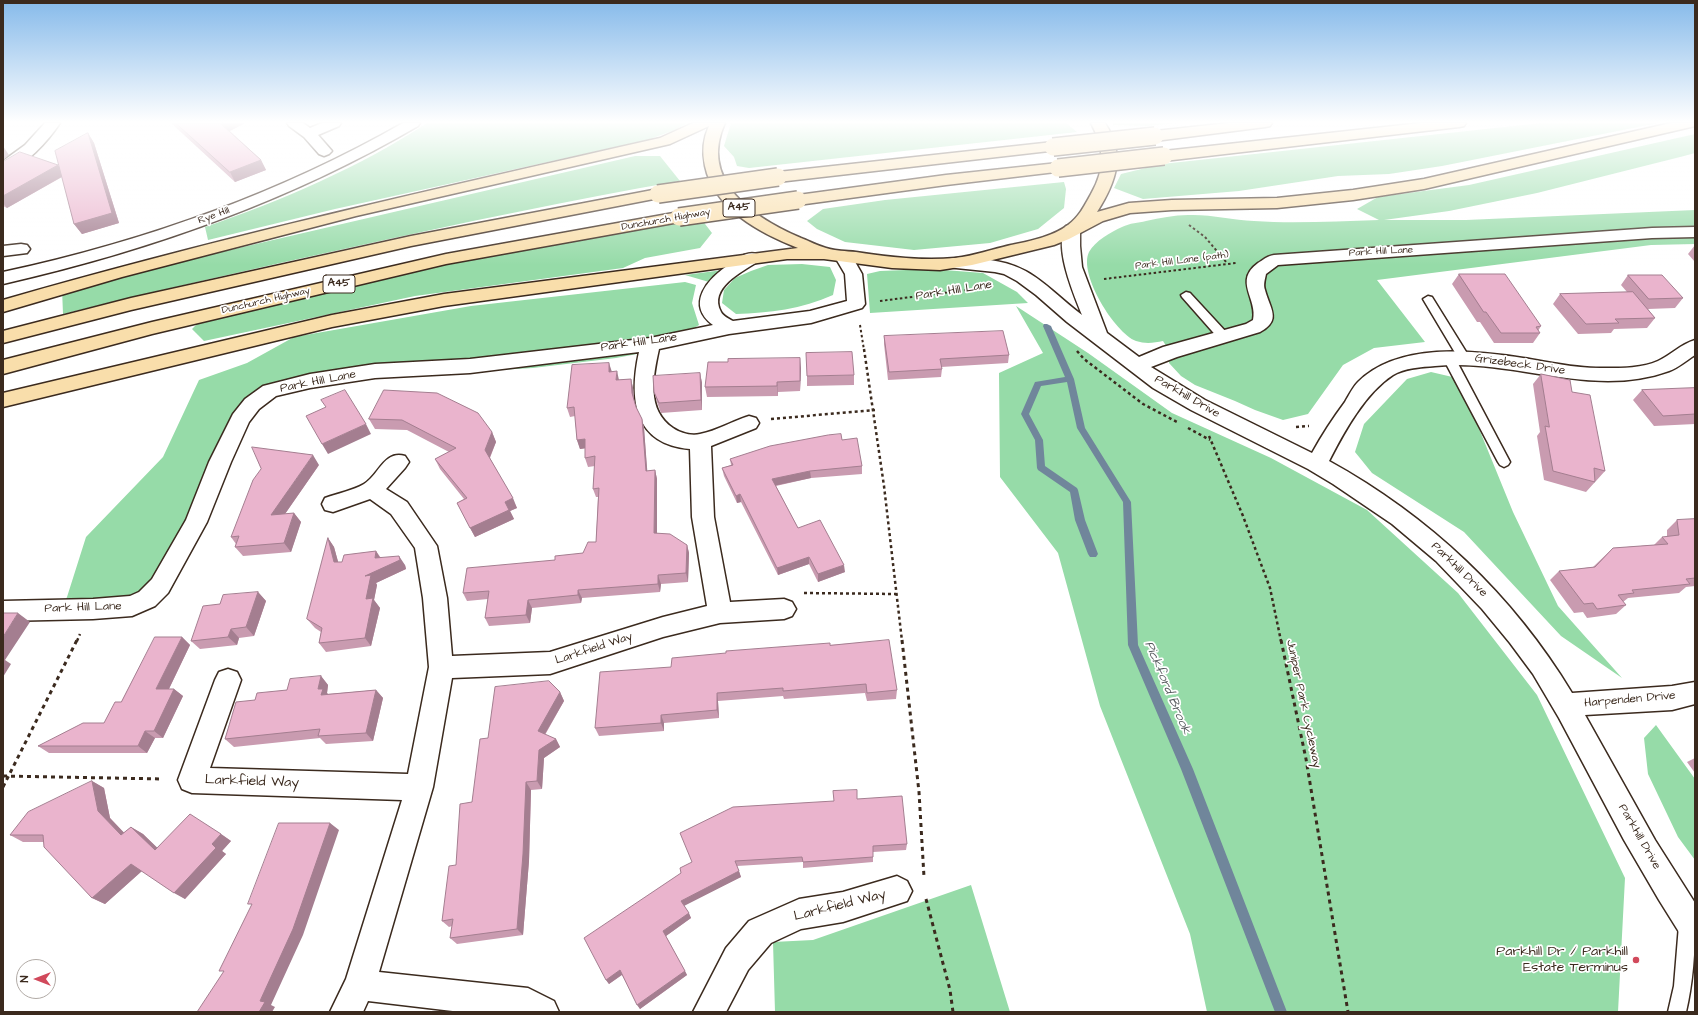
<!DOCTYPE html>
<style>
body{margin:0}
#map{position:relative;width:1698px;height:1015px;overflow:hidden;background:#fff;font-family:"Architects Daughter",sans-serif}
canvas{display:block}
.frame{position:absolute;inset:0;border:4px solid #3b2a1e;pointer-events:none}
.north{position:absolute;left:16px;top:959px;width:40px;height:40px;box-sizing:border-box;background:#fff;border:1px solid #b1aaa5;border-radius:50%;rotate:270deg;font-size:11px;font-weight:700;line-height:16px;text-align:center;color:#3b2a1e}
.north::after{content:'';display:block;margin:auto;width:14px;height:18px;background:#d1495b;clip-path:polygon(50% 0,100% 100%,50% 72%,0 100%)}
</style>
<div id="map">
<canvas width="1698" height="1015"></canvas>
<div class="frame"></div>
<div class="north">N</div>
</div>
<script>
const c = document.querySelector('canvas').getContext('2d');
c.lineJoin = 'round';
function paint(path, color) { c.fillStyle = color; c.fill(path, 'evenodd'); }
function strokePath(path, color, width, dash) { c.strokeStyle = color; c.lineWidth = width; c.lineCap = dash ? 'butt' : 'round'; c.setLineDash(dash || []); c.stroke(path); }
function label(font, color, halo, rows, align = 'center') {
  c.font = font + ' "Architects Daughter",sans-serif'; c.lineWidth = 3.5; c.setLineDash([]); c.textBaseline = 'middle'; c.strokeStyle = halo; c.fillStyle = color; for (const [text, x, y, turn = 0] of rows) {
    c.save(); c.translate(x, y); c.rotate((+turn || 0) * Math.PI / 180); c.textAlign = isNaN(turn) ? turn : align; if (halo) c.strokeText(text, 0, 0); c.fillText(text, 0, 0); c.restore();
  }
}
const green = new Path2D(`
 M427 123H688L675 130 647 140 335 209 208 240 205 227C279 202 362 166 427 123Z
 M731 123H1066L1077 132 749 168 737 166 734 157 724 146Z
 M1113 123H1177L1148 126 1113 125Z
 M1541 123H1658L1442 166 1389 174 1338 176 1239 191 1143 199 1114 188 1121 174 1162 164Z
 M1695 134V153L1684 156 1537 193 1449 211 1384 220H1466L1695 210V244L1651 245 1377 280 1425 342 1374 348 1343 365 1308 414 1283 420 1255 410 1235 401 1195 385 1181 376 1169 363 1170 352 1163 341C1154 343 1145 344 1136 341 1115 333 1078 274 1089 252 1095 241 1111 232 1122 227 1130 223 1138 223 1146 221 1160 218 1174 215 1188 215 1210 214 1232 220 1254 221 1295 224 1338 221 1379 220L1357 209 1378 197 1469 185Z
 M635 156H660L680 181C570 200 462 223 353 247 256 268 159 290 63 314L62 289Z
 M1064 182 1066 189 1064 208 1038 229 990 243 914 250 845 242 817 229 807 221 823 209 885 200Z
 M702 220 712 233 700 248 645 258 623 268 415 296 204 341 192 329 198 323 443 265 613 233Z
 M802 264 830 267 836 280 833 295C802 309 769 313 736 314L722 303 724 290 735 278 751 271 768 265Z
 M723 270 709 282 685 275Z
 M906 270H944L983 273 1017 292 1028 303 870 313 867 274 880 271Z
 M685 282 696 285 692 303 699 325 658 350 616 358 533 368 378 377 270 391 238 437 218 496 170 592 132 606 61 609 67 597 86 537 163 457 199 380 247 363 294 337 471 306Z
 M1016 306 1088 353 1172 413 1271 458 1367 510 1458 593 1537 695 1625 878 1618 1012H1207L1190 934 1100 706 1058 553 1000 477 999 373 1043 353Z
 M1431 372 1461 379 1462 387 1513 512 1558 606 1622 678 1561 636 1464 532 1372 473 1355 452 1364 424 1407 379Z
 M1656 725 1695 779V860L1678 837 1648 774 1644 738Z
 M971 885 1010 1012H775L773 942 813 940Z`);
const stream = new Path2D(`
 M1044 324H1047L1051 326 1074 379 1085 428 1131 502 1138 645 1193 769 1287 1012H1275L1181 769 1128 645 1123 502 1077 428 1067 382 1041 386 1029 414 1043 440 1045 466 1077 488 1078 490 1085 520 1098 554 1096 557H1090L1088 554 1075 520 1070 492 1038 470 1037 468 1035 440 1021 414 1035 382 1065 377 1043 326Z`);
const pathFar2 = new Path2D(`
 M1189 225 1205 237 1227 263
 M1104 279 1236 263
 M880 301 982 288
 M860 325 864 350`);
const pathFar1 = new Path2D(`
 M864 349 884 486 902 641
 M1077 351 1084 359 1143 404 1177 422
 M771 419 875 410
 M1296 427 1309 426
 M1188 428 1210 440
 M1209 436 1243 516 1270 588 1281 641
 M804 593 896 594
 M77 641 80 634`);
const path = new Path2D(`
 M902 640 919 792 924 877
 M1281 640 1306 759 1348 1012
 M3 776 163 779
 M3 787 77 640
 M926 899 950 990 953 1012`);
const lane = new Path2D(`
 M1186 292 1190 293 1227 333 1229 336 1227 339H1219L1182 297 1181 295Z
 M1428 296 1432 297 1468 355 1470 358 1468 361H1460L1423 299Z
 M1449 354 1453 355 1455 358 1510 462 1508 465 1504 467 1500 465 1498 462 1443 358 1445 355Z
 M1688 916 1695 921C1695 952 1693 982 1686 1012H1668L1674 986 1679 925 1682 919Z`);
const street = new Path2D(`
 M45 123H60C49 140 24 168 3 173V161L25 145Z
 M287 123H303L310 128 322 123H341L339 126 318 135 332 151 329 154 324 156 319 154 304 137 289 126Z
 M1072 225 1078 226 1080 230V246L1082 267 1107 333 1139 357 1163 347 1246 324 1253 320C1258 299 1233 281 1258 263 1263 260 1267 256 1274 255L1652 228 1695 227V237L1652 238 1278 265 1266 274C1265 279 1263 285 1265 290 1270 309 1282 320 1260 332L1177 357 1151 367 1205 400 1312 453C1322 435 1333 418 1345 402 1349 395 1353 387 1358 382 1398 342 1473 350 1523 358 1550 362 1578 369 1605 368 1622 368 1643 368 1658 361 1671 355 1681 344 1695 340V355C1687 360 1678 368 1669 371 1592 399 1513 358 1435 366 1422 367 1404 368 1393 375 1365 393 1344 432 1329 461 1429 516 1513 595 1572 693L1672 686 1695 682V704L1672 710 1585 715 1655 840 1695 903V944L1684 940 1659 900 1624 840 1559 718 1533 674 1510 643 1482 609 1436 561 1392 524 1333 484 1308 469 1191 410 1153 388 1067 322 1036 295 1017 281 1004 274 995 272 956 268 950 267 947 263 950 259C960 257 971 258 981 259 1032 263 1045 287 1082 315 1074 295 1053 246 1066 226Z
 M21 244 27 245 30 249 27 253 3 256V246Z
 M844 252 850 253 862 274 865 304 862 308 811 323 729 334 659 349C653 376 646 410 673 428 680 433 691 436 700 434 716 431 733 421 749 416L756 418 759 423 756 428 711 446 714 517 730 602 784 599 792 602 796 609 792 616 784 619 720 623 663 637 550 674 452 678 433 787 379 972 528 988 554 1001 559 1012H461L368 1001 363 1012H330L346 979 402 800 192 793 182 789 178 780 215 680 219 672 228 669 237 672 241 680 210 768 408 774 429 667 423 598 415 548 391 514 370 499 333 512 325 510 322 504 325 498C336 494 354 490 364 484 379 475 384 450 405 456L409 462 405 468 386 489 407 502 437 546 447 598 452 656 550 652 663 617 707 606 692 517 690 449C633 444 629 398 639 352L470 373 375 378 310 388 276 396 259 409 249 422 231 462 207 522 168 593 155 606 132 616 93 619 3 621V601L93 599 130 596 139 592 152 579 186 520 209 462 233 414 245 399 263 386 310 374 375 364 470 359 650 338 713 325C685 304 708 278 730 264 739 258 746 251 757 254L760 258 757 262C742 272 708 288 721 312 723 316 729 319 733 321L810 311 847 301 845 274 835 257 838 253Z
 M897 876 907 881 912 891 907 901 843 922 801 929 771 943 748 970 726 1012H693L726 948 749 921 799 899 843 892Z`);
const secondary = new Path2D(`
 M403 123H420L418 126C290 201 148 251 3 284V272C142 242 279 194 403 123Z`);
const highway = new Path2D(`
 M693 123H725C698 182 755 218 801 238 809 241 818 246 826 248 835 251 846 251 856 252 889 257 922 261 955 258 974 256 993 249 1011 245 1030 241 1052 237 1068 225 1079 217 1085 205 1091 194 1106 168 1104 148 1091 123H1105C1126 155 1116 182 1097 212L1129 203 1172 200 1277 198 1353 190 1424 179 1671 123H1695V126L1424 189 1353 200 1277 208 1172 210 1130 213 1103 221 1069 239 1054 245 972 265 940 270 892 268 824 259H787L444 306 332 327 3 407V393L332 315 444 294 798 248C760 233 714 209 705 166 702 152 703 139 709 126L670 144 356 216 122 277 3 312V300C220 237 440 188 660 138Z
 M1229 123H1272L1270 126 1265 127 1155 141 1150 139 1147 136 1150 133 1155 131Z
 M1421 123H1466L1464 126 1459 127 1164 161 1159 159 1156 156 1159 153 1164 151Z
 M1053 142 1058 144 1061 147 1058 150 778 182 772 180 770 177 772 174 778 172Z
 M1058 163 1064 165 1066 168 1064 171 946 185 798 205 792 203 790 200 792 197 798 195 946 175Z
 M658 189 664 191 666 194 664 197 411 246 131 310 3 343V331L131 298 411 236Z
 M679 212 685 213 687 217 685 221 446 264 152 334 3 374V360L152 322 446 254Z`);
const highwayBridge = new Path2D(`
 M1053 147 1155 136
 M1058 168 1164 156
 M658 194 778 177
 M679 217 798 200`);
const wall = new Path2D(`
 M171 123H245L230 131 261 160 266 170 235 182Z
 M88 133 94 143 119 223 82 234 74 224 62 177 7 208 3 206V162L58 165 59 167Z
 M1695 245V262L1688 254Z
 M1459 274 1541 326 1538 331 1540 333 1533 343H1494L1480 322H1477L1452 284Z
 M1628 275 1683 298 1675 308 1648 309 1655 318 1647 328 1614 329 1611 333 1578 334 1553 304 1560 294 1627 292 1621 285Z
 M884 336 1009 355 1008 363 941 367 942 369 941 377 888 380 884 344Z
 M801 368 800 391 778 392V396L707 397 705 387Z
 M612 372 619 380 631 379 633 388 634 401 636 407 642 419 644 428 647 471 655 470 657 479V533L687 545 689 553 688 582 661 584 660 592 582 598 581 603 532 608 530 623 489 626 485 618 488 599 467 601 463 593 555 560 583 553 596 542 598 497H596L593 489 595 466 588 467 585 458V448L580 449 577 440 575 416 570 417 567 408Z
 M700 373 702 383V410L661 413 657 402 654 392Z
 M1541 374 1572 392 1605 471 1596 481H1595V482L1586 492 1544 480 1537 436 1540 432 1533 384Z
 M854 375V385L807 386V376Z
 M1695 388V424L1654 426 1633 400 1642 390Z
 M384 390 492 432 496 442 490 458 517 508 510 511 514 519 475 537 457 503 464 499 440 469 435 459 449 452 407 430 375 429 369 419Z
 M842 440 862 466V474L811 478 776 486 798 528 845 572 818 582 809 564 778 575 741 502 737 503 724 476 722 468 731 465 730 459Z
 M319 465 285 514 294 513 301 522 291 552 243 556 235 547 236 544 231 537Z
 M1695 519V586L1686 587 1679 593 1628 598 1623 602 1626 605 1616 614 1587 618 1583 612 1574 613 1550 580 1559 571 1593 567 1613 548 1654 545 1662 537H1667V530L1677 520Z
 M328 538 334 547 338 562H342L376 551 381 558 405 565 406 569 376 583 377 585 374 600 380 608 371 646 326 652 319 643 321 632 315 628 307 619Z
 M258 592 266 601 254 636 239 638 237 645 200 649 191 641 220 604Z
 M182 637 190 645 169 689H174L183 696 163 738H155L147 753H49L38 746 104 723 121 702Z
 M830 645 897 690 896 699 867 701 865 693 784 699 783 696 718 701 719 718 664 723V731L599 736 595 728 671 667Z
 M321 676 328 685 327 693 328 694 376 690 383 698 373 741 326 744 320 738 234 747 225 739 255 700 287 690Z
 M560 692 564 701 545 735 556 739 560 747 544 758 542 789 531 790 529 861 523 935 457 944 450 938 452 926 449 927 442 921 456 865 472 802Z
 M1695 758V773L1687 762Z
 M92 781 104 788 110 818 124 833 131 827 143 834 157 848 221 834 231 841 222 851 226 854 185 899 142 871 105 904 92 898 44 842H23L10 835Z
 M857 799 907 844 906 850 873 852V862L803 868V862L737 866 741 877 684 905 691 918 666 936 687 975 640 1009 622 975 609 984 606 980 681 873 833 801Z`);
const shadedWall = new Path2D(`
 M223 123H245L226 133 221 124Z
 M88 133 94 143 119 223 82 234 74 224Z
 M3 146 9 155 3 160Z
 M261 160 266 170 235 182 230 172Z
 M58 165 65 175 7 208 3 203V196Z
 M800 358 801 368 800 391Z
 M609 363 612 372H609Z
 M617 371 619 380H616Z
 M700 373 702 383V410L701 400Z
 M631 379 633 388 634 402 632 393Z
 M777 382 778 392V396L777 386Z
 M642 419 644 428 648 480 646 471Z
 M366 424 371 434 328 454 322 444Z
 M492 432 496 442 489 459 485 450Z
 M585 439 588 448 580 449 577 440Z
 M313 455 319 465 278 524 271 515Z
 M655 470 657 479V542L654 533Z
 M810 471 811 478 773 486 772 479Z
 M740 494 741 502 737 503 736 496Z
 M513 498 517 508 510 511 514 519 475 537 470 528 505 502Z
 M294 513 301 522 291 552 284 543Z
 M328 538 334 547 341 572 334 562Z
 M687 545 689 553 688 582 686 573Z
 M376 551 382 561 375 558Z
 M399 556 405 565 406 569 376 583 377 585 374 600 380 608 371 646 365 638 366 599 365 576Z
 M809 557V564L778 575 777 568Z
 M844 565 845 572 818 582V574Z
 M658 575 661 584 660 592 658 584Z
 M578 590 582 598 581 603 578 595Z
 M258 592 266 601 254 636 246 627Z
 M528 600 532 608 530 623 526 615Z
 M18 613 30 622 5 660 11 664 3 677V637Z
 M231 629 239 638 237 645 228 637Z
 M182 637 190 645 165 697 156 689Z
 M321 676 328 685 327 693 330 697 321 695 318 689Z
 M174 689 183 696 163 738 154 731Z
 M376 690 383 698 373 741 366 733Z
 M560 692 564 701 542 739 538 731Z
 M717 693 718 701 719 718 717 710Z
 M661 715 664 723V731L661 723Z
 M145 731 155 738 147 753 138 746Z
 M556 739 560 747 544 758 542 789 537 781 539 750Z
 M92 781 104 788 110 818 133 842 121 835 98 811Z
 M526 782 531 790 529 861 523 935 517 929Z
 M330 823 339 830 303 935 271 1005 275 1007 272 1012H259L260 1001Z
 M131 827 143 834 166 856 155 850Z
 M221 834 231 841 222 851 226 854 185 899 174 893 212 844Z
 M131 864 143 870 105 904 92 898Z
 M739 871 741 877 684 906 681 901Z
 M689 913 691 918 666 936 663 931Z
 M620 970 623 974 609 984 606 980Z
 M685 971 687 975 640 1009 637 1005Z`);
const building = new Path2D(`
 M176 123H223L221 124 261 160 230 172Z
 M88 133 112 213 74 224 55 151Z
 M20 152 58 165 3 196V162Z
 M1459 274H1505L1541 326 1536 327 1540 333H1501L1486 312H1484Z
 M1628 275H1662L1683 298 1649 299Z
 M1633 292 1655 318 1615 319 1619 323 1586 324 1560 294Z
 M1003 331 1009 355 940 359 942 369 889 372 884 336Z
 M852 352 854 375 807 376 806 353Z
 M800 358V381L777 382V386L705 387 708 362H728V359Z
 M609 363V372L617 371 616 380 631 379 632 393 636 407 642 419 646 471 655 470 654 533 670 534 687 545 686 573 658 575V584L578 590V595L528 600 526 615 485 618 489 591 463 593 467 568 555 560V556L583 553 588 542H596L599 488 593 489 595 456 585 458V439L577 440 574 407 567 408 572 365Z
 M700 373 701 400 659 403 654 392 653 376Z
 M1541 374 1570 380 1572 392 1590 395 1605 471 1594 468 1595 482 1553 471 1545 426 1549 427Z
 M1695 388V414L1663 416 1642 390Z
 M345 390 366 424 322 444 306 416 326 407 321 400Z
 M384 390 437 393 478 413 492 432 485 450 513 498 505 502 509 510 470 528 457 503 467 498 435 459 456 448 402 420 369 419Z
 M841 434 842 440 857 438 862 466 810 471 772 479 798 528 820 520 844 565 818 574 809 557 777 568 740 494 736 496 722 468 733 465 730 459 770 446 828 435Z
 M252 447 313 455 271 515 294 513 284 543 235 547 239 536 231 537 253 480 261 469Z
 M1695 519V578L1686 579 1690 584 1632 590 1634 593 1618 595 1626 605 1597 609 1593 603 1584 604 1559 571 1595 567 1613 548 1668 544 1662 537 1679 535 1677 520Z
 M328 538 334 562H342L344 555 376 551 375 558 399 556 400 560 365 576 371 575 366 599 373 598 365 638 319 643 322 628 307 619Z
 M258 592 246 627 231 629 228 637 191 641 203 606 220 604 223 595Z
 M3 613H18L3 637Z
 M155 637H182L156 689H174L154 731H145L138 746H38L83 723H104L115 702H121Z
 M889 640 897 690 867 693 866 684 783 691V688L717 693V710L661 715V723L595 728 600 672 671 667 672 658 726 653V651L830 643V645Z
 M321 676 318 689H323L321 695 376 690 366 733 318 736 320 729 225 739 236 702 255 700 257 693 287 690 290 679Z
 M549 681 560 692 538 731 556 739 539 750 537 781 526 782 523 854 517 929 450 938 453 919 442 921 449 866 456 865 460 804 472 802 480 739 488 738 495 687Z
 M92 781 98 811 121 835 131 827 155 850 190 814 221 834 212 844 216 848 174 893 131 864 92 898 44 847 43 835H10L28 812Z
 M857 790V799L902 796 907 844 873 846V857L803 862 802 857 735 861 739 871 681 901 689 913 663 931 685 971 637 1005 620 970 606 980 584 938 681 873 680 868 692 862 680 833 733 807 834 801 833 791Z
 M279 823H330L293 929 260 1001 265 1002 259 1012H197L224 971H219L252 904H248Z`);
const markers = [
 [1636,960,4,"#d1495b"]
];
const farStreetnames = [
 ["Rye Hill",214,216,-20],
 ["Dunchurch Highway",666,220,-10],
 ["Park Hill Lane",1381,252,-3],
 ["Park Hill Lane (path)",1182,261,-7],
 ["Dunchurch Highway",266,301,-13]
];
const shields = [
 [739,208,32],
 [339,284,32]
];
const shieldNames = [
 ["A45",739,208],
 ["A45",339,284]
];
const streetNames = [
 ["Park Hill Lane",954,291,-9],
 ["Park Hill Lane",639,343,-8],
 ["Grizebeck Drive",1520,365,8],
 ["Park Hill Lane",318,382,-11],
 ["Parkhill Drive",1187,397,30],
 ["Parkhill Drive",1459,570,44],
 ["Park Hill Lane",83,608,-2],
 ["Larkfield Way",594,649,-18],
 ["Harpenden Drive",1630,700,-5],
 ["Juniper Park Cycleway",1303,704,78],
 ["Parkhill Drive",1639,837,60]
];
const waterNames = [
 ["Pickford Brook",1167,688,67]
];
const nearStreetnames = [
 ["Larkfield Way",252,782,2],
 ["Larkfield Way",840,906,-14]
];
const nearPoinames = [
 ["Parkhill Dr / Parkhill",1628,952],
 ["Estate Terminus",1628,968]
];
paint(green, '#96dba8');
paint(stream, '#70869b');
strokePath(lane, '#3b2a1e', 3);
strokePath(street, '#3b2a1e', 3);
strokePath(secondary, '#3b2a1e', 3);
strokePath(highway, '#3b2a1e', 3);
strokePath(pathFar2, '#3b2a1e', 2, [2.5, 2.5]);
strokePath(pathFar1, '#3b2a1e', 2.5, [3, 3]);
strokePath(path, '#3b2a1e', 3, [4, 4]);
paint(lane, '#fff');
paint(street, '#fff');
paint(secondary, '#fff');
paint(highway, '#f9deab');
strokePath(highwayBridge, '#3b2a1e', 20, []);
strokePath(highwayBridge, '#f9deab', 17);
paint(wall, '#c99bb0');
paint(shadedWall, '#a47e90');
paint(building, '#eab4cd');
strokePath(building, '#a47e90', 1);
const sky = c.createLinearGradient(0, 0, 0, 265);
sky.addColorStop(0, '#86baea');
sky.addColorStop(0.46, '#fff');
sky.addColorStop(1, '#ffffff00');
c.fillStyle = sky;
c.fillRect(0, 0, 1698, 265);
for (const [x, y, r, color] of markers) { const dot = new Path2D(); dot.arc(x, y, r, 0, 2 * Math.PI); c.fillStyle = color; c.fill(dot); strokePath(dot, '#fff', 1.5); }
label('10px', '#3b2a1e', '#fff', farStreetnames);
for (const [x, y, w] of shields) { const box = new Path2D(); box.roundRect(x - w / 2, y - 9, w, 18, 3); c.fillStyle = '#fff'; c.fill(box); strokePath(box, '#3b2a1e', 1); }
label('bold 11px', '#3b2a1e', null, shieldNames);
label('12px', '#3b2a1e', '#fff', streetNames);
label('italic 13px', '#55585c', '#fff', waterNames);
label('14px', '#3b2a1e', '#fff', nearStreetnames);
label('14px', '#3b2a1e', '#fff', nearPoinames, 'right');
</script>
